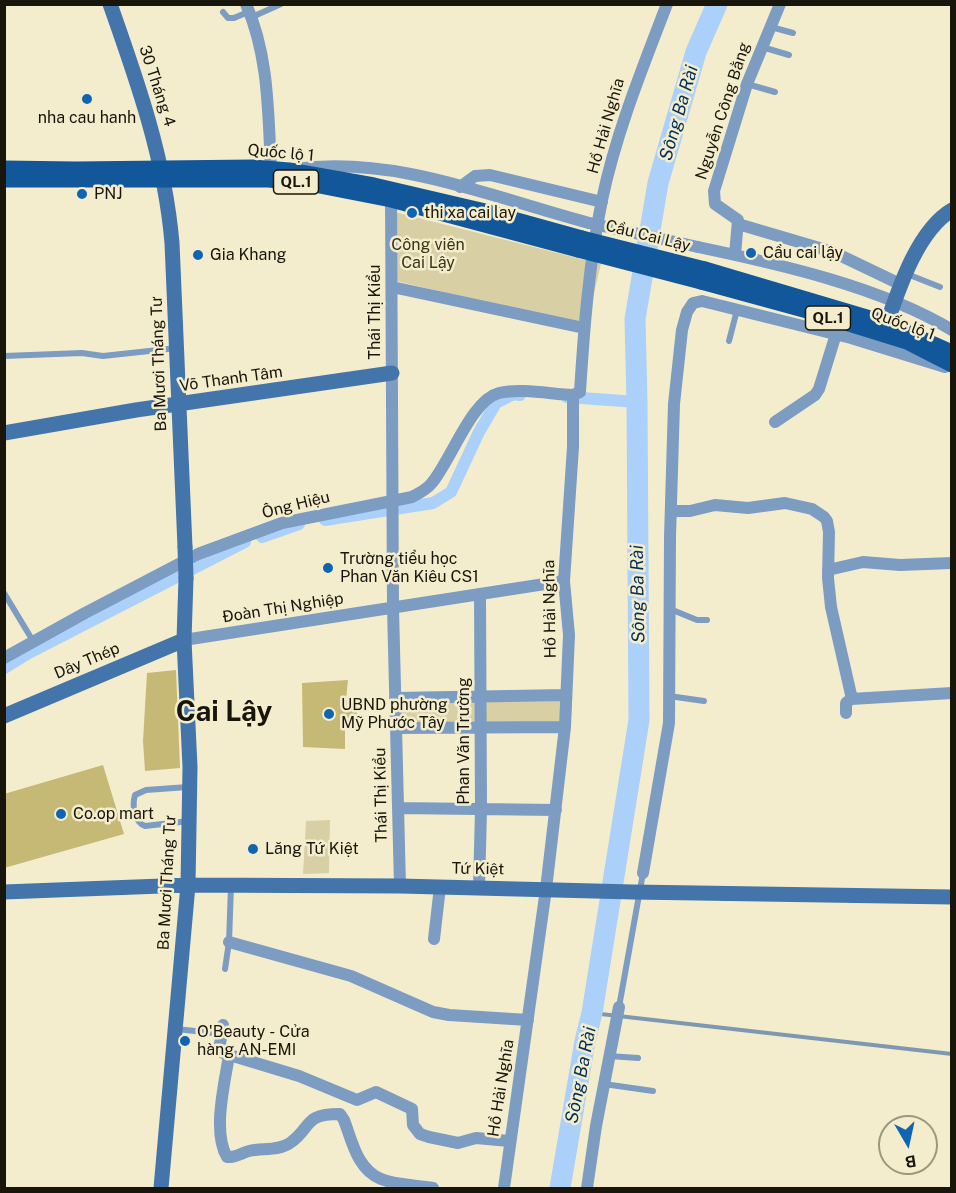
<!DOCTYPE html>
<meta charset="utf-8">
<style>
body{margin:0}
#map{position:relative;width:956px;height:1193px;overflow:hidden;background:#f4edcd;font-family:"Public Sans",sans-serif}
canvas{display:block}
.frame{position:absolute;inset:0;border:6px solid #18150a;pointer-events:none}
.north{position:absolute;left:878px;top:1115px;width:60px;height:60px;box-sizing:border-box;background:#f4edcd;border:2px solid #9c977f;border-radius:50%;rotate:171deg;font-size:16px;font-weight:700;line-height:24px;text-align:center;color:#18150a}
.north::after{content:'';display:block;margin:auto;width:21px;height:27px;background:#1065b3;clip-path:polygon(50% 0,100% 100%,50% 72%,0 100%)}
</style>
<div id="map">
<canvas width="956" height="1193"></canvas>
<div class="frame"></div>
<div class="north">B</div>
</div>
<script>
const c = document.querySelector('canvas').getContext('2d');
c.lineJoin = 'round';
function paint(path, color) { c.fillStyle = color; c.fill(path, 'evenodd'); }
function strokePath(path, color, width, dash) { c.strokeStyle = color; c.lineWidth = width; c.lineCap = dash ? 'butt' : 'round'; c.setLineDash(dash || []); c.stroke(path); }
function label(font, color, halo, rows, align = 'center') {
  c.font = font + ' "Public Sans",sans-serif'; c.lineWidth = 5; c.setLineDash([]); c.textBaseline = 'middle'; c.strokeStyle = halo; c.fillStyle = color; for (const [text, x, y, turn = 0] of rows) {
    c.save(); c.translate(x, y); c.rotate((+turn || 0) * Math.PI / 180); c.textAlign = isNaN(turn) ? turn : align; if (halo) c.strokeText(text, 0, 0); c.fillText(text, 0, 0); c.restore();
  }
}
const green = new Path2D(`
 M391 211 601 264 586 326 392 280Z
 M566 695 565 727 396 728 395 698Z
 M330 820 329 873 303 874 306 821Z`);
const stream = new Path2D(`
 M592 1013 952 1054`);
const canal = new Path2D(`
 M567 397 637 402
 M325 520 433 503 451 492 479 432 496 403 514 394 520 395
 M262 537 299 524
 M4 668 27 654 245 542`);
const river = new Path2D(`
 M560 1188 585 1041 592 1013 639 720 637 402 635 319 658 183 696 52 717 4`);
const building = new Path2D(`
 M176 670 180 768 145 771 143 741 147 673Z
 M348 680 346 700 357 699V729H345V749L303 747 302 683Z
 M103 765 124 834 4 868V794Z`);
const lane = new Path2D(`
 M223 12 228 18H234L248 12
 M252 17 281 4
 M771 27 793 33
 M762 47 789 55
 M747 84 775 92
 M907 274 940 287
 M729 341 737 310
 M4 356 82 353 103 356 177 348
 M4 593 33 641
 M670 609 697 620H707
 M669 696 704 701
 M188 787 146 790 135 795C132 805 134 822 145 826L189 821
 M225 969 229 942 231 886
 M619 1007 643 873
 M177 1029 221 1034
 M609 1056 638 1058
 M604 1084 653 1091`);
const street = new Path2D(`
 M246 4C269 56 268 113 271 168
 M295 169C395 155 494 198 589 223
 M460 187 475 176 490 175 602 202
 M391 194 393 608 400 886
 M738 224 833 252 902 285
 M698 247C779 264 881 287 952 330
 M735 255 738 220 715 204 714 191 747 84 780 4
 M392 287 584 328
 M775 422 815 395 819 389 836 334
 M671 511H690L715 505 748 508 785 503 812 509 824 517 827 521 829 532 828 578 831 607 852 699
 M828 570 863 562 900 565 952 563
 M184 640 564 581
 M4 658 85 613 198 554 282 523 412 497C419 493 426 490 431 484 451 461 471 400 499 393 522 388 550 394 573 395
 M395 698 566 695
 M846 713V703L851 699 952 693
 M396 728 565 727
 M398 808 556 810
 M643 873 669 723 670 537 674 404 682 330 687 312 693 303 702 301 851 338 945 367
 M479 888 481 810 480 594
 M434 939 440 887
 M229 942 351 976 433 1012 449 1015 528 1020
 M223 1025 220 1044 223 1053 299 1076 357 1100 376 1092 412 1109 413 1125 420 1134 429 1137 458 1143 476 1138 509 1141
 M229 1055C225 1082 212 1132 227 1157 235 1158 241 1153 249 1151 262 1148 279 1151 290 1143 313 1127 302 1114 340 1114L344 1120C352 1141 357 1169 381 1179 396 1185 416 1185 433 1188
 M504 1188 546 889 565 727 569 635 564 581 573 447V395L580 392C584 328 589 263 602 200 616 133 642 69 667 4
 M587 1188 596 1126 619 1007`);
const secondary = new Path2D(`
 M110 4C138 83 165 160 172 243L185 547
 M887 323C899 288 918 230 952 210
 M4 433 136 410 392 373
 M4 716 184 640
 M4 892 188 885 400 886 633 892 952 897
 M161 1188 188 885 190 767 184 640 186 578`);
const primary = new Path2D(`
 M4 168 76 169 253 167 289 170 374 185 481 210 582 238
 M4 180H268L304 183 391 200 578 250
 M705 269 887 323 952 352
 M701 282 807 311 907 342 952 365`);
const streetBridge = new Path2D(`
 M589 223 698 247`);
const secondaryBridge = new Path2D(`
 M185 547 186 578`);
const primaryBridge = new Path2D(`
 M582 238 705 269
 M578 250 701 282`);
const markers = [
 [87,99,6,"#1065b3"],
 [82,194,6,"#1065b3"],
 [412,213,6,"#1065b3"],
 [751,253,6,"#1065b3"],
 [198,255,6,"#1065b3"],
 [328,568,6,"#1065b3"],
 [329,714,6,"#1065b3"],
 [61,814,6,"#1065b3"],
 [253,849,6,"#1065b3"],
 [185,1041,6,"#1065b3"]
];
const shields = [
 [296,182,45],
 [828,318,45]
];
const shieldNames = [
 ["QL.1",296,182],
 ["QL.1",828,318]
];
const streetNames = [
 ["30 Tháng 4",157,86,72],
 ["Nguyễn Công Bằng",723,111,-72],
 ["Hồ Hải Nghĩa",606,126,-74],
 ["Quốc lộ 1",281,153,5],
 ["Cầu Cai Lậy",648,236,14],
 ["Thái Thị Kiểu",375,312,-90],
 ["Quốc lộ 1",903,324,20],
 ["Ba Mươi Tháng Tư",159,364,-92],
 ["Võ Thanh Tâm",231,379,-8],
 ["Ông Hiệu",296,505,-14],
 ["Đoàn Thị Nghiệp",283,608,-9],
 ["Hồ Hải Nghĩa",550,609,-91],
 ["Dây Thép",87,661,-23],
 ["Phan Văn Trường",464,741,-90],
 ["Thái Thị Kiểu",381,795,-91],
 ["Tứ Kiệt",478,869,1],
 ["Ba Mươi Tháng Tư",167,883,-87],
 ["Hồ Hải Nghĩa",501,1088,-81]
];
const poiNames = [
 ["nha cau hanh",87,118,"center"],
 ["PNJ",94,194],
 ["thi xa cai lay",424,213],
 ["Cầu cai lậy",763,253],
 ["Gia Khang",210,255],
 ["Trường tiểu học",340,559],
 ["Phan Văn Kiêu CS1",340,577],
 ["UBND phường",341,705],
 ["Mỹ Phước Tây",341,723],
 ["Co.op mart",73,814],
 ["Lăng Tứ Kiệt",265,849],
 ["O'Beauty - Cửa",197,1032],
 ["hàng AN-EMI",197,1050]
];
const parkNames = [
 ["Công viên",428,245],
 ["Cai Lậy",428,263]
];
const waterNames = [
 ["Sông Ba Rài",679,113,-74],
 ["Sông Ba Rài",638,594,-91],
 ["Sông Ba Rài",581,1075,-79]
];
const townNames = [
 ["Cai Lậy",224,712]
];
paint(green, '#d8cfa4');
strokePath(stream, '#7f98b1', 4);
strokePath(canal, '#abd0f9', 12);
strokePath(river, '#abd0f9', 21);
paint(building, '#c6b875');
strokePath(lane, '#7c9cc2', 6);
strokePath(street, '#7c9cc2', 12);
strokePath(secondary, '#4375ab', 15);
strokePath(primary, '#115799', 15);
strokePath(streetBridge, '#7c9cc2', 12);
strokePath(secondaryBridge, '#4375ab', 15);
strokePath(primaryBridge, '#115799', 15);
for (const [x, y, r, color] of markers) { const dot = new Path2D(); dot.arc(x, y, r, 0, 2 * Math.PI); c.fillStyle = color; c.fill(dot); strokePath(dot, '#f4edcd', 2); }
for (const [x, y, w] of shields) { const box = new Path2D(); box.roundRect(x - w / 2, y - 12, w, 24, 4.5); c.fillStyle = '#f4edcd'; c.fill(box); strokePath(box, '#18150a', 1.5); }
label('bold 15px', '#18150a', null, shieldNames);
label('16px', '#18150a', '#f4edcd', streetNames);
label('16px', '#18150a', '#f4edcd', poiNames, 'left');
label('16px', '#3a3315', '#f4edcd', parkNames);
label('italic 18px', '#002f5c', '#f4edcd', waterNames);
label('bold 28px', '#18150a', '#f4edcd', townNames);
</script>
